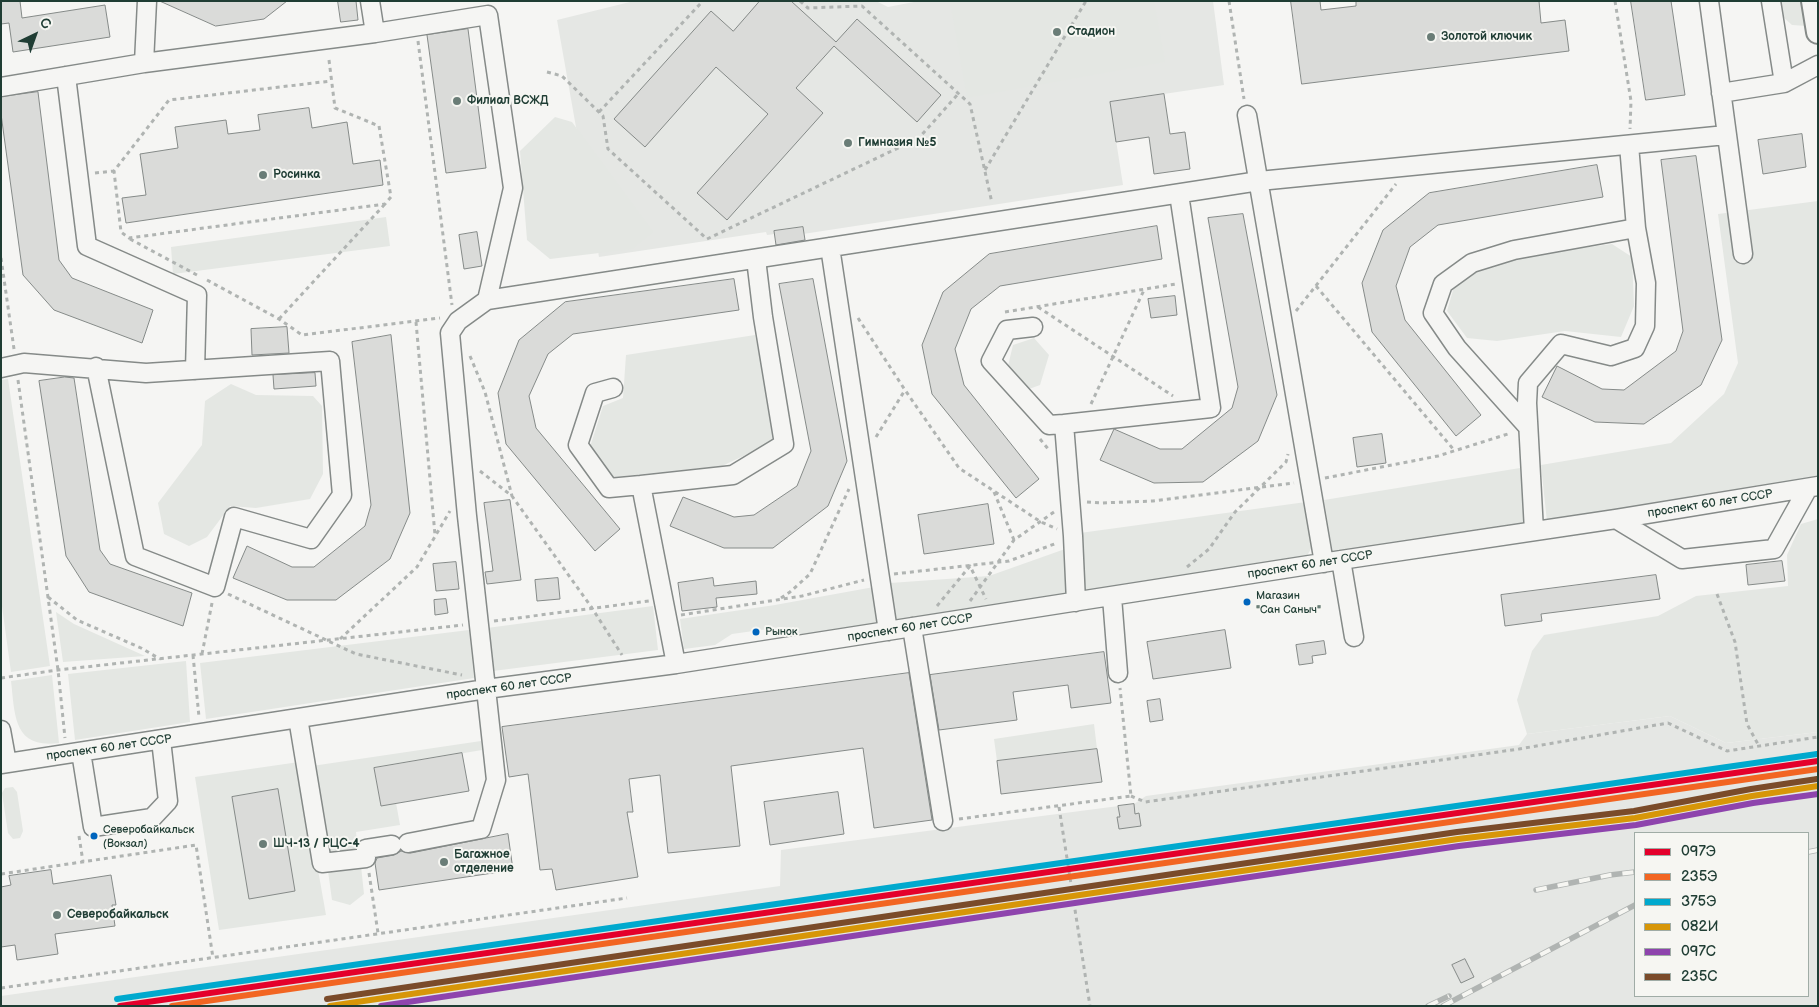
<!DOCTYPE html>
<meta charset="utf-8">
<style>
body{margin:0}
#map{position:relative;width:1819px;height:1007px;overflow:hidden;background:#f5f5f3;font-family:"Balsamiq Sans",sans-serif}
canvas{display:block}
.frame{position:absolute;inset:0;border:2px solid #1f3d34;pointer-events:none}
.legend{position:absolute;left:1634px;top:832px;width:175px;height:165px;box-sizing:border-box;background:#f6f6f2;border:1px solid #a0aca6;margin:0;padding:6px 9px;list-style:none;font-size:15px;color:#1f3d34}
.legend li{display:flex;align-items:center;gap:10px;height:25px}
.legend b{width:25px;border:1px solid #a0aca6}
.north{position:absolute;left:10px;top:10px;width:50px;height:50px;-webkit-text-stroke:4px #f6f6f2;paint-order:stroke;rotate:42deg;font-size:14px;font-weight:700;line-height:20px;text-align:center;color:#1f3d34}
.north::after{content:'';display:block;margin:auto;width:18px;height:22px;background:#1f3d34;clip-path:polygon(50% 0,100% 100%,50% 72%,0 100%)}
</style>
<div id="map">
<canvas width="1819" height="1007"></canvas>
<div class="frame"></div>
<ul class="legend">
<li><b style="height:6px;background:#e4002b"></b>097Э</li>
<li><b style="height:6px;background:#f26522"></b>235Э</li>
<li><b style="height:6px;background:#00a9ce"></b>375Э</li>
<li><b style="height:6px;background:#d79608"></b>082И</li>
<li><b style="height:6px;background:#8e44ad"></b>097С</li>
<li><b style="height:6px;background:#7a4b2a"></b>235С</li>
</ul>
<div class="north">С</div>
</div>
<script>
const c = document.querySelector('canvas').getContext('2d');
c.lineJoin = 'round';
function paint(path, color) { c.fillStyle = color; c.fill(path, 'evenodd'); }
function strokePath(path, color, width, dash) { c.strokeStyle = color; c.lineWidth = width; c.lineCap = dash ? 'butt' : 'round'; c.setLineDash(dash || []); c.stroke(path); }
function label(font, color, halo, rows, align = 'center') {
  c.font = font + ' "Balsamiq Sans",sans-serif'; c.lineWidth = 4; c.setLineDash([]); c.textBaseline = 'middle'; c.strokeStyle = halo; c.fillStyle = color; for (const [text, x, y, turn = 0] of rows) {
    c.save(); c.translate(x, y); c.rotate((+turn || 0) * Math.PI / 180); c.textAlign = isNaN(turn) ? turn : align; if (halo) c.strokeText(text, 0, 0); c.fillText(text, 0, 0); c.restore();
  }
}
const built = new Path2D(`
 M634 1H876L888 7 919 1H1213L1224 85 1110 102 1123 185 803 234 802 227 775 231V234L767 235 766 232 599 257 557 20Z
 M1670 716 1726 743 1818 732V1006H1V996L780 886 781 850 1134 804 1146 796 1519 745 1527 734ZM1635 833H1808V996H1635Z`);
const green = new Path2D(`
 M950 1H1154L1165 62 967 98Z
 M1780 1H1812L1807 26 1792 25 1782 16Z
 M555 117 572 122 653 232 632 249 550 259 527 240 520 151Z
 M1818 201V479L1547 522 1541 465 1671 443 1724 394 1738 363 1718 214Z
 M386 217 390 246 173 274 171 247Z
 M1612 244 1632 257 1634 306 1621 337 1565 331 1497 341 1467 338 1447 311 1456 280 1519 256Z
 M755 335 775 431 771 443 722 466 614 477 590 447 603 406 623 398 626 355Z
 M1034 338 1049 355 1040 385 1029 389 1012 378 1007 370 1013 345Z
 M8 379 50 666 11 672 1 599V380Z
 M231 384 256 395 313 396 322 406 323 474 310 499 256 508 230 506 207 537 189 546 164 534 158 503 202 445 205 401Z
 M1520 468 1526 524 1333 553 1324 500Z
 M1306 502 1312 547 1304 561 1086 593 1080 533Z
 M1818 519V732L1726 743 1670 716 1527 734 1517 700 1532 651 1544 635 1658 616 1696 596 1788 586 1787 555 1801 524Z
 M1065 549 1069 596 897 622 890 583 989 576Z
 M874 587 878 625 803 635 782 627 732 634 715 645 684 649 680 619 775 605Z
 M653 606 658 650 493 671 487 628Z
 M56 612 74 624 145 656 63 662Z
 M469 630 474 678 206 719 200 663Z
 M186 661 190 722 75 740 68 674Z
 M52 675 59 743C13 749 15 715 11 681Z
 M1094 724 1097 749 997 761 994 739Z
 M481 741 482 750 374 768 381 806 396 803 400 825 356 832 358 853 336 854 329 852 325 844 312 766Z
 M299 762 326 915 219 930 195 777Z
 M13 787 17 792 23 831 20 838 13 839 8 833 2 793 5 788Z
 M361 866 364 894 350 905 332 900 328 871Z`);
const building = new Path2D(`
 M1 1H20L22 18 105 5 110 37 13 52 9 23 1 24Z
 M160 1H287L264 19 216 26Z
 M338 1H356L358 20 341 22Z
 M760 1H791L836 42 857 19 941 95 917 122 834 46 796 88 823 113 727 220 697 193 768 114 716 67 645 147 614 119 711 11 733 31Z
 M1291 1H1320L1321 10 1356 6V1H1539L1541 23 1565 20 1569 51 1302 84Z
 M1631 1H1671L1685 95 1646 100Z
 M468 29 486 168 446 173 427 35Z
 M38 92 59 260 72 278 153 310 142 343 54 310 23 275 1 114V97Z
 M1164 94 1170 134 1185 132 1190 169 1154 174 1149 137 1116 142 1110 102Z
 M309 108 312 128 347 122 353 164 380 160 383 185 126 223 122 198 146 195 140 154 178 148 175 127 226 120 228 134 260 130 258 115Z
 M1802 134 1806 167 1763 174 1758 140Z
 M1696 156 1722 340 1701 385 1644 424 1595 422 1542 397 1557 366 1602 389 1624 390 1676 351 1683 331 1661 160Z
 M1597 165 1603 197 1438 225 1410 247 1396 286 1405 320 1481 415 1456 436 1372 332 1362 283 1383 230 1429 193Z
 M1243 214 1277 395 1258 441 1203 482 1154 483 1100 460 1114 429 1160 449H1182L1232 408 1238 387 1208 218Z
 M1157 226 1162 259 1000 286 971 309 955 349 964 385 1039 479 1016 498 932 394 922 345 943 292 989 254Z
 M803 227 805 240 776 245 774 231Z
 M477 232 482 266 464 269 459 235Z
 M734 279 739 310 573 334 548 354 529 396 536 428 620 529 595 551 506 444 498 393 519 340 565 302Z
 M813 279 847 461 828 506 773 548H724L670 526 683 497 734 517 754 515 797 486 811 451 779 284Z
 M1175 296 1177 315 1151 318 1148 299Z
 M287 327 289 353 252 355 251 329Z
 M391 335 410 513 390 559 336 600H287L233 578 247 546 292 567H314L365 526 371 505 352 342Z
 M315 373 316 386 274 389 273 375Z
 M65 377 74 378 100 550 110 564 192 593 183 626 89 592 66 556 39 381Z
 M1382 434 1386 463 1357 467 1353 438Z
 M510 500 521 580 487 584 485 572 493 571 484 503Z
 M988 504 994 544 924 554 918 515Z
 M1782 561 1785 581 1748 585 1746 565Z
 M456 562 459 589 436 591 433 564Z
 M1656 575 1660 599 1541 614 1542 621 1505 626 1501 595Z
 M558 578 560 599 537 601 535 580Z
 M713 578 714 586 756 581 757 594 716 598 717 607 682 611 678 583Z
 M446 599 448 613 435 615 434 600Z
 M1225 630 1231 668 1153 679 1147 642Z
 M1324 641 1326 654 1312 656 1313 663 1299 665 1296 645Z
 M1104 652 1111 703 1071 708 1068 685 1013 692 1017 720 939 730 930 675Z
 M909 673 932 820 874 828 863 748 731 766 740 846 668 853 660 775 629 779 633 812H627L638 877 556 890 552 869 540 870 528 774 509 777 502 727Z
 M1160 699 1163 720 1150 722 1147 701Z
 M1097 749 1102 782 1001 794 997 761Z
 M462 753 469 791 381 806 374 768Z
 M278 789 295 891 249 899 232 797Z
 M838 792 844 834 770 845 764 802Z
 M1134 804 1135 814 1139 813 1141 826 1119 829 1117 817H1120L1118 806Z
 M508 834 513 870 379 890 375 863 377 858 394 855 401 851 410 853Z
 M51 870 53 884 111 875 116 905H112L115 926 55 934 58 954 17 960 15 945 1 947V887L11 885 9 876Z
 M1465 959 1474 977 1461 983 1452 965Z`);
const path = new Path2D(`
 M800 1 808 8 862 6 970 104 992 203
 M1229 1 1244 99
 M1615 1 1631 101 1630 129
 M418 41 452 305
 M329 60 335 108 379 126 391 197 385 204 129 238 121 232 114 171 169 100 331 81
 M547 72 562 76 603 116 608 149 707 239 919 138 958 94
 M599 112 701 3 700 1
 M985 170 1086 1
 M95 173 114 171
 M130 239 197 275
 M1 258 14 349
 M207 280 279 319 302 335 440 318
 M1316 286 1454 450
 M1038 307 1173 396
 M1296 311 1396 184
 M1005 312 1176 284
 M858 318 905 390 959 468 1041 522 1057 529
 M279 319 385 204
 M416 322 435 535
 M470 356 485 392 512 496
 M18 380 58 670 65 738
 M1091 404 1144 290
 M876 437 905 390
 M1040 439 1049 450
 M480 471 512 496 592 608 622 655
 M1325 478 1438 456 1511 433
 M994 492 1014 540
 M1087 502 1101 503 1153 501 1294 483
 M1187 567 1209 549 1235 512 1286 462 1288 454
 M894 574 1009 561 1057 543
 M228 594 356 654 462 675
 M1717 594 1735 642 1747 724 1759 746
 M48 597 77 620 141 648 160 659
 M781 598 790 592 810 574 849 489
 M970 601 1014 540 1054 512
 M937 606 970 566 986 599
 M681 615 802 596 864 580
 M494 621 649 601
 M340 639 417 567 450 511
 M202 654 212 603
 M193 655 199 717
 M1 678 58 670 463 625
 M1131 796 1145 802 1519 749 1668 723 1727 751 1818 737
 M1059 807 1090 1006
 M959 819 1131 796 1120 688
 M79 836 83 862
 M369 873 378 933
 M1 874 196 845 213 958
 M1 988 627 898`);
const minor = new Path2D(`
 M370 1 375 33
 M1709 1 1743 254
 M1771 1 1784 83
 M144 63 147 1
 M66 76 87 246 197 295 195 370
 M1 87 144 63 375 33 488 15 513 188 487 300
 M1721 93 1784 83 1818 65
 M1247 115 1324 563
 M830 247 888 631
 M1033 327 1007 330 991 361 1049 425 1064 424
 M1 368 24 363 146 373 330 361 342 495 311 539 234 517 215 587 135 556 96 367
 M613 388 595 393 578 445 609 488 641 485
 M1528 427 1457 348 1433 313 1443 284 1472 263 1514 250 1636 228
 M1616 519 1682 559 1774 549 1808 488
 M1534 531 1527 403 1528 383 1561 344 1611 356 1635 348 1645 326 1646 283 1636 228 1629 145
 M1341 560 1354 637
 M1112 597 1118 673
 M1076 602 1073 536 1064 424 1211 408 1179 194
 M912 627 943 821
 M676 664 641 485 733 475 784 444 763 317 756 259
 M298 718 322 863 366 858V849L392 845
 M1 730 7 763
 M81 752 93 827 152 818 168 801 161 740
 M1 764 486 689 676 664 1341 560 1616 519 1818 486
 M408 843 481 829 496 780 467 516 450 333 458 321 487 300 1259 181 1726 135`);
const major = new Path2D(`
 M1813 1 1818 32`);
const rail = new Path2D(`
 M1808 852 1818 850
 M1536 890 1610 875 1635 872
 M1428 1006 1449 996
 M1443 1006 1635 905`);
const rail1 = new Path2D(`
 M120 1006 1818 761`);
const rail2 = new Path2D(`
 M172 1006 1818 769`);
const rail3 = new Path2D(`
 M117 999 1817 754`);
const rail4 = new Path2D(`
 M330 1006 1458 839 1635 818 1752 796 1818 786`);
const rail5 = new Path2D(`
 M381 1006 1459 846 1636 825 1753 803 1818 794`);
const rail6 = new Path2D(`
 M327 999 1457 832 1634 811 1751 789 1817 779`);
const markers = [
 [1057,32,5,"#6a7d77"],
 [1431,37,5,"#6a7d77"],
 [457,101,5,"#6a7d77"],
 [848,143,5,"#6a7d77"],
 [263,175,5,"#6a7d77"],
 [1247,602,4.5,"#0065bd"],
 [756,632,4.5,"#0065bd"],
 [94,836,4.5,"#0065bd"],
 [263,844,5,"#6a7d77"],
 [444,862,5,"#6a7d77"],
 [57,915,5,"#6a7d77"]
];
const busNames = [
 ["Магазин",1256,596],
 ["\"Сан Саныч\"",1256,610],
 ["Рынок",765,632],
 ["Северобайкальск",103,830],
 ["(Вокзал)",103,844]
];
const poiNames = [
 ["Стадион",1067,32],
 ["Золотой ключик",1441,37],
 ["Филиал ВСЖД",467,101],
 ["Гимназия №5",858,143],
 ["Росинка",273,175],
 ["ШЧ-13 / РЦС-4",273,844],
 ["Багажное",454,855],
 ["отделение",454,869],
 ["Северобайкальск",67,915]
];
const streetNames = [
 ["проспект 60 лет СССР",1710,504,-9],
 ["проспект 60 лет СССР",1310,565,-9],
 ["проспект 60 лет СССР",910,628,-9],
 ["проспект 60 лет СССР",509,687,-8],
 ["проспект 60 лет СССР",109,748,-8]
];
paint(built, '#e5e7e4');
paint(green, '#e4e7e3');
paint(building, '#dadbd9');
strokePath(building, '#858a88', 1);
strokePath(minor, '#858a88', 21);
strokePath(major, '#858a88', 26);
strokePath(path, '#b0b4b2', 3, [4, 4]);
strokePath(minor, '#f5f5f3', 18);
strokePath(major, '#f5f5f3', 22);
strokePath(rail, '#b0b4b2', 5.5);
strokePath(rail, '#f6f6f2', 4, [11]);
strokePath(rail1, '#e4002b', 6);
strokePath(rail2, '#f26522', 6);
strokePath(rail3, '#00a9ce', 6);
strokePath(rail4, '#d79608', 6);
strokePath(rail5, '#8e44ad', 6);
strokePath(rail6, '#7a4b2a', 6);
for (const [x, y, r, color] of markers) { const dot = new Path2D(); dot.arc(x, y, r, 0, 2 * Math.PI); c.fillStyle = color; c.fill(dot); strokePath(dot, '#f6f6f2', 2); }
label('11px', '#1f3d34', '#f6f6f2', busNames, 'left');
label('bold 12px', '#1f3d34', '#f6f6f2', poiNames, 'left');
label('12px', '#1f3d34', '#f6f6f2', streetNames);
</script>
